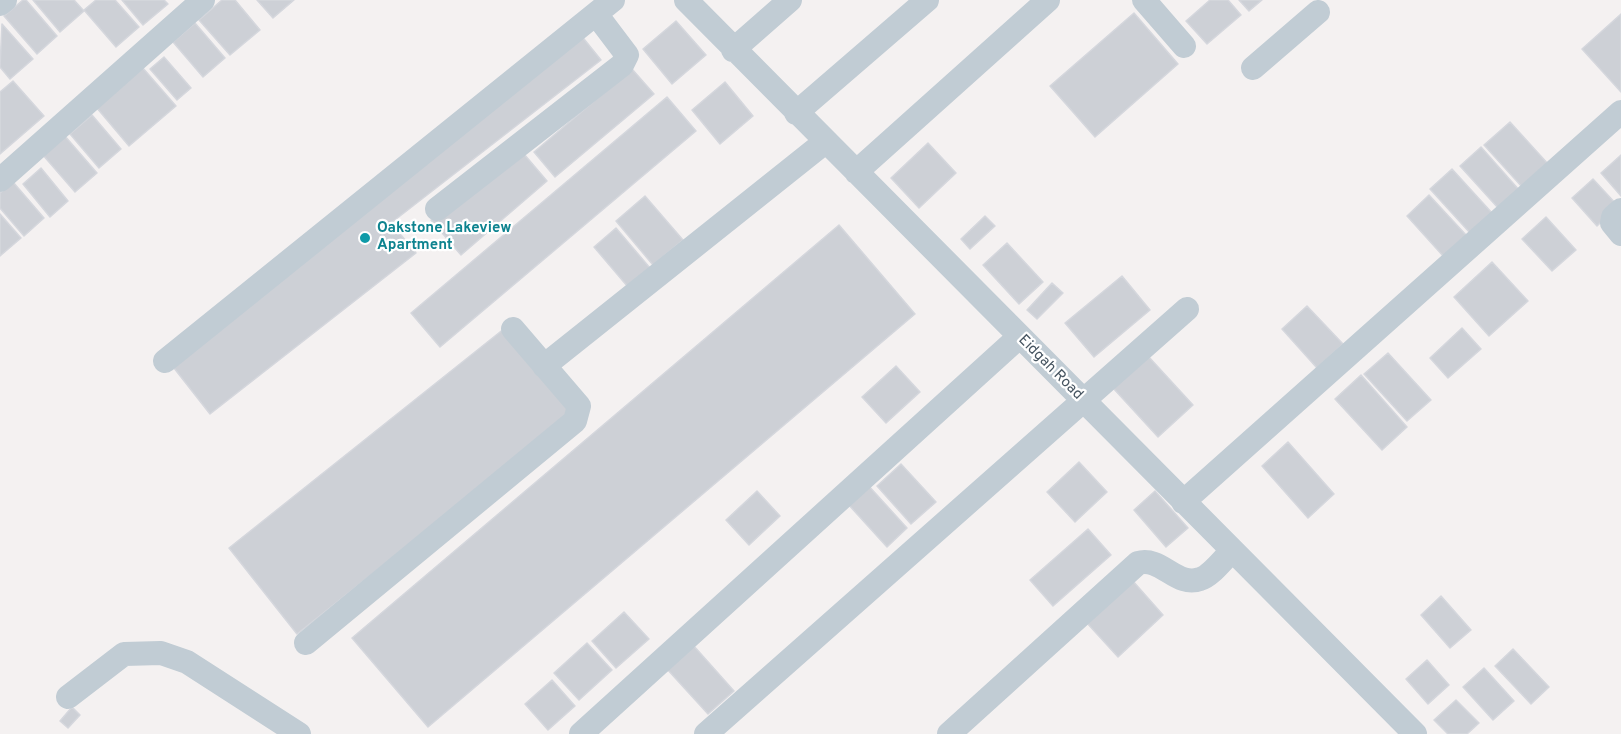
<!DOCTYPE html>
<style>
body{margin:0}
canvas{display:block;background:#f4f1f1}
</style>
<canvas width="1621" height="734"></canvas>
<script>
const c = document.querySelector('canvas').getContext('2d');
c.lineJoin = 'round';
function paint(path, color) { c.fillStyle = color; c.fill(path, 'evenodd'); }
function strokePath(path, color, width, dash) { c.strokeStyle = color; c.lineWidth = width; c.lineCap = dash ? 'butt' : 'round'; c.setLineDash(dash || []); c.stroke(path); }
function label(font, color, halo, rows, align = 'center') {
  c.font = font + ' Overpass,sans-serif'; c.lineWidth = 4.5; c.setLineDash([]); c.textBaseline = 'middle'; c.strokeStyle = halo; c.fillStyle = color; for (const [text, x, y, turn = 0] of rows) {
    c.save(); c.translate(x, y); c.rotate((+turn || 0) * Math.PI / 180); c.textAlign = isNaN(turn) ? turn : align; if (halo) c.strokeText(text, 0, 0); c.fillText(text, 0, 0); c.restore();
  }
}
const building = new Path2D(`
 M23 0H26L57 36 37 54 4 16Z
 M33 0H74L84 11 60 32Z
 M96 0H115L139 27 116 47 84 10Z
 M122 0H164L168 4 143 25Z
 M222 0H235L260 30 230 55 199 20Z
 M257 0H294L273 18Z
 M1210 0H1228L1241 15 1207 44 1186 21Z
 M1239 0H1262L1249 11Z
 M1134 13 1178 64 1095 137 1050 86Z
 M1621 14V92L1582 49Z
 M676 21 706 55 672 84 643 49Z
 M195 23 225 58 203 77 173 42Z
 M2 24 33 59 10 79 0 67Z
 M580 34 601 60 391 223 416 253 210 414 170 363Z
 M164 57 191 88 177 100 150 69Z
 M142 67 176 106 129 146 96 107Z
 M632 69 654 94 555 177 534 152Z
 M13 81 44 116 0 154V92Z
 M725 82 753 116 720 144 692 110Z
 M667 97 696 131 440 347 411 313Z
 M92 115 121 149 99 168 70 134Z
 M1510 122 1549 165 1523 188 1484 145Z
 M64 135 97 173 75 192 42 154Z
 M928 143 956 173 919 208 891 178Z
 M518 147 547 181 461 255 431 220Z
 M1481 147 1520 191 1499 209 1460 166Z
 M1621 155V196L1601 173Z
 M41 168 68 201 50 217 23 184Z
 M1452 169 1493 214 1471 234 1430 189Z
 M1593 179 1618 206 1597 226 1572 198Z
 M13 182 44 218 24 236 0 208V193Z
 M1429 195 1467 236 1444 257 1407 216Z
 M645 196 683 240 653 265 616 221Z
 M0 214 21 238 0 256Z
 M985 216 995 226 970 249 961 239Z
 M1546 217 1576 250 1552 271 1522 239Z
 M839 225 915 314 428 727 352 638Z
 M616 228 650 268 628 287 594 247Z
 M1007 243 1043 282 1019 304 983 265Z
 M1492 262 1528 301 1489 336 1454 297Z
 M1122 276 1150 310 1094 357 1065 323Z
 M1052 283 1063 293 1037 319 1027 310Z
 M1307 306 1343 344 1317 368 1282 329Z
 M505 328 573 414 297 634 229 548Z
 M1462 328 1481 349 1448 378 1430 358Z
 M1388 353 1431 400 1407 421 1364 374Z
 M1148 356 1193 405 1158 437 1113 388Z
 M896 366 920 392 886 423 862 397Z
 M1361 375 1407 427 1382 450 1335 399Z
 M1288 442 1334 494 1308 518 1262 466Z
 M1079 462 1107 492 1075 522 1047 492Z
 M901 464 936 502 911 524 877 486Z
 M867 484 907 528 887 547 847 503Z
 M757 491 780 516 749 545 726 520Z
 M1155 491 1188 528 1166 547 1134 510Z
 M1088 529 1111 555 1053 606 1030 580Z
 M1132 580 1163 615 1118 657 1086 622Z
 M1441 596 1471 630 1450 648 1421 615Z
 M624 612 649 639 616 668 592 641Z
 M587 643 612 670 579 700 554 673Z
 M693 645 734 691 708 714 666 668Z
 M1513 649 1549 687 1531 704 1495 666Z
 M1427 660 1449 685 1428 704 1406 679Z
 M1484 668 1514 701 1493 720 1463 687Z
 M552 680 575 706 548 730 525 704Z
 M1456 700 1479 723 1467 734H1448L1434 720Z
 M72 707 80 715 68 728 60 721Z`);
const street = new Path2D(`
 M686 0 1415 734
 M1144 0 1184 46
 M0 4 5 0
 M733 50 790 0
 M1253 68 1318 12
 M796 113 927 0
 M856 172 1048 0
 M0 180 203 0
 M437 209 622 65 627 55 596 14
 M1621 210 1613 217 1612 223 1621 234
 M165 361 613 0
 M544 366 825 142
 M1183 502 1621 112
 M306 643 575 421 579 406 513 329
 M68 697 124 654 161 653 187 662 299 734
 M581 734 1019 337
 M706 734 1187 309
 M949 734 1138 563C1161 556 1177 588 1200 579 1211 576 1223 559 1232 551`);
const markers = [
 [365,238,6,"#0f9aa8"]
];
const cultureNames = [
 ["Oakstone Lakeview",377,229],
 ["Apartment",377,246]
];
const streetNames = [
 ["Eidgah Road",1050,368,45]
];
paint(building, '#cdd0d6');
strokePath(building, '#d5d7dd', 1.5);
strokePath(street, '#c1ccd4', 24);
for (const [x, y, r, color] of markers) { const dot = new Path2D(); dot.arc(x, y, r, 0, 2 * Math.PI); c.fillStyle = color; c.fill(dot); strokePath(dot, '#fff', 2); }
label('bold 15px', '#0d838f', '#fff', cultureNames, 'left');
label('15px', '#475561', '#fff', streetNames);
</script>
